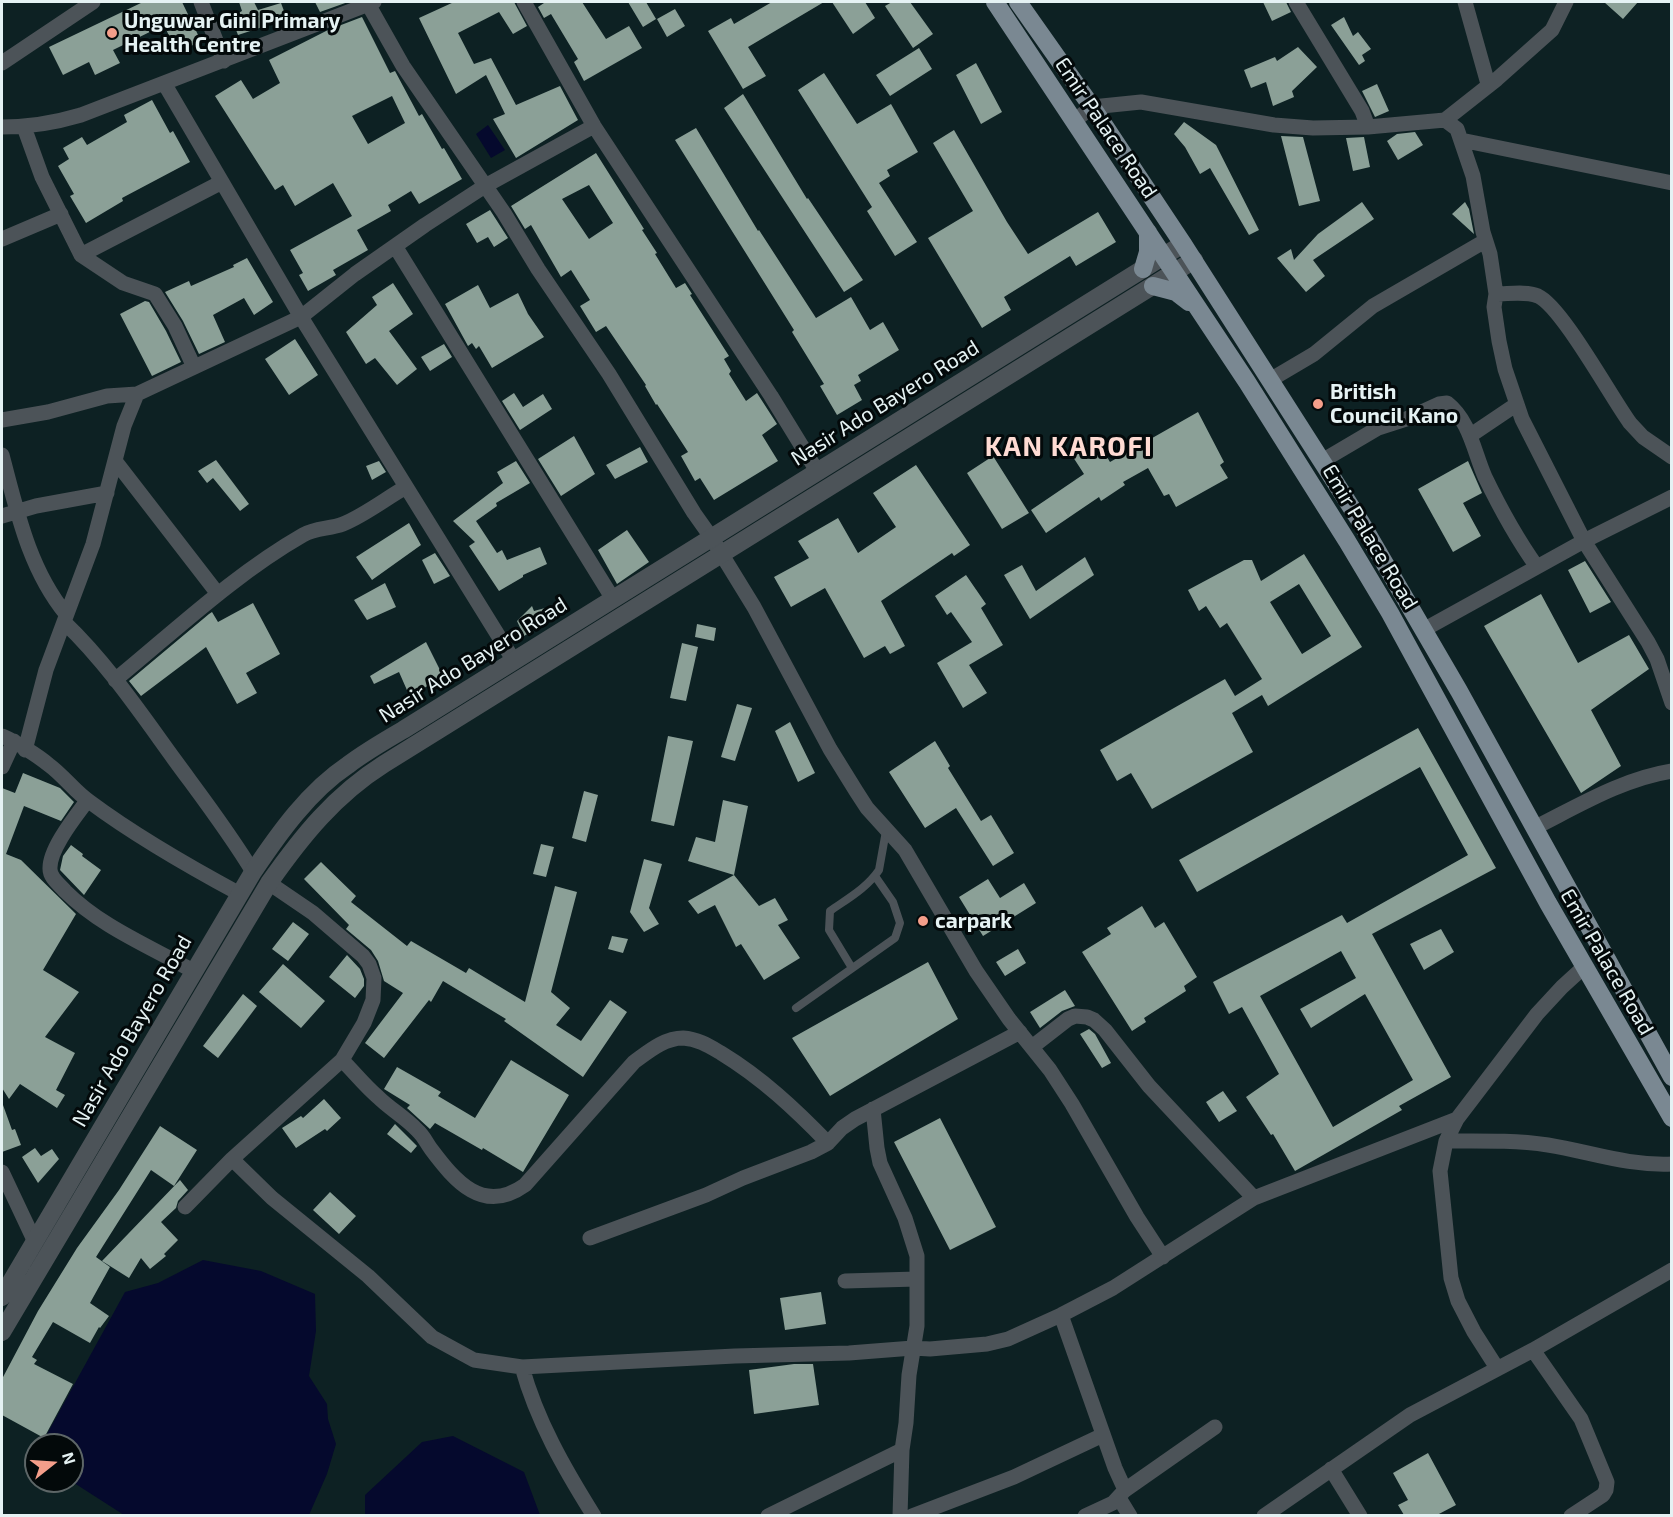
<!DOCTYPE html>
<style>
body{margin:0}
#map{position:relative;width:1673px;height:1517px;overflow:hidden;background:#0d2123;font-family:"Exo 2",sans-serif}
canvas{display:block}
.frame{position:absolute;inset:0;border:3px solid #e5f2f3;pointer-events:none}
.north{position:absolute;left:24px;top:1433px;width:60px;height:60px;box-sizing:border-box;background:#03090a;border:2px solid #5d6667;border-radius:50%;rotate:73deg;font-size:16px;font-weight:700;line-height:24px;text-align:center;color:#e5f2f3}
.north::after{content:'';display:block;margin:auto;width:21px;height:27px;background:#f49e8a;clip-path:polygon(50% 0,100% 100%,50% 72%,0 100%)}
</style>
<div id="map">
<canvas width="1673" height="1517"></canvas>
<div class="frame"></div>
<div class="north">N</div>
</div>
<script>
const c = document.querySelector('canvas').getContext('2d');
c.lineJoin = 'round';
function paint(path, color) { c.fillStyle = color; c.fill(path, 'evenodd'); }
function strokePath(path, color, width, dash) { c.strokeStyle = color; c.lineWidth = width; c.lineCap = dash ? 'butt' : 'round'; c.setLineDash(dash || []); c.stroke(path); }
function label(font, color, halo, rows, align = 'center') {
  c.font = font + ' "Exo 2",sans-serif'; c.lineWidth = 6; c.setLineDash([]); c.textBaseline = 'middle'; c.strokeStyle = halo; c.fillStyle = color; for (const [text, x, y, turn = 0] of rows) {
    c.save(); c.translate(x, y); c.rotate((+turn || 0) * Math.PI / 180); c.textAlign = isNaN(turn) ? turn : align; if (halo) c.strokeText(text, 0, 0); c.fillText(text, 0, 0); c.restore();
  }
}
const water = new Path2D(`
 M488 125 505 150 491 158 476 134Z
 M203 1260 261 1271 315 1294 316 1331 309 1376 327 1404 328 1419 336 1444 327 1474 309 1515H124L71 1481 72 1445H41L125 1292 158 1283Z
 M453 1436 524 1472 540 1515H365V1495L422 1442Z`);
const building = new Path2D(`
 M143 2H182L201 41 177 53 164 25 113 50 120 63 95 75 89 62 63 75 49 47Z
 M239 2H254L258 10 281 3 287 19 238 35 231 17 242 11Z
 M315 2H348L320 12Z
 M454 2H514L527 26 513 34 499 12 458 33 474 64 491 58 516 105 560 86 578 120 516 158 493 119 505 114 486 75 456 94 419 18Z
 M543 2H582L606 39 629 26 642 48 584 81 574 62 578 59 551 14 544 18 538 7 544 3Z
 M628 2H646L656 19 643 27Z
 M772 2H824L748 47 766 76 743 89 708 31 731 18 734 24Z
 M832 2H865L875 18 853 34Z
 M892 2H910L933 34 913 48 885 6Z
 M1263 2H1286L1291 12 1272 21Z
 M1604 2H1638L1623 19Z
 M675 9 685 26 667 37 657 19Z
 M362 17 390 73 395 71 419 116 422 114 442 149 444 148 462 179 419 204 411 191 388 205 391 211 357 230 368 250 333 270 336 275 308 291 299 275 303 273 290 250 352 216 333 183 295 206 283 185 275 190 215 96 241 80 253 99 280 83 269 60 328 30ZM392 96 405 123 368 144 352 116Z
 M1344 17 1353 36 1358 32 1371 49 1362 55 1365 61 1359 65 1331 25Z
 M1298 47 1317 67 1292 91 1294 97 1273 106 1266 82 1251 88 1244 70 1275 57 1277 61Z
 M919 48 932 69 890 96 876 75Z
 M976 63 1002 112 981 124 956 75Z
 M824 73 857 124 891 104 918 152 887 170 890 176 879 183 917 242 895 256 867 211 872 207 798 90Z
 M1377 84 1389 111 1375 117 1362 91Z
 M743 94 807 199 808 198 863 280 844 292 724 108Z
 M152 100 170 133 173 131 190 162 122 198 123 201 86 223 70 196 74 194 58 166 69 159 63 148 82 137 87 145 127 122 124 115Z
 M1184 122 1216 145 1259 230 1249 235 1210 168 1200 174 1185 147 1174 134Z
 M696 128 758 231 759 230 816 318 851 297 870 330 883 322 899 350 858 375 861 381 854 385 862 400 837 415 820 386 824 384 792 332 794 330 675 140Z
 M954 130 1007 222 1028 254 1098 212 1116 242 1076 266 1070 256 1004 297 1011 310 982 328 928 238 973 211 933 143Z
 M1415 132 1423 145 1398 160 1387 141 1397 134Z
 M1281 136 1303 137 1320 201 1299 206Z
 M1364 137 1370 167 1353 171 1346 138Z
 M596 153 644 229 642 230 657 253 655 254 676 288 685 283 692 294 690 295 729 356 724 359 731 371 729 374 746 401 757 393 777 424 762 435 778 461 714 500 700 478 695 481 681 456 688 452 657 404 656 405 645 386 646 385 606 326 596 332 580 306 590 300 571 270 561 277 531 225 525 229 511 206ZM589 185 613 223 589 239 562 199Z
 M1362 202 1374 219 1313 260 1325 276 1306 292 1277 258 1291 249 1294 260 1318 234Z
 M1465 202 1469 209 1474 234 1452 214Z
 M490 210 508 238 494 247 488 237 477 243 466 224Z
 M247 258 273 302 254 315 244 298 213 315 225 342 199 354 183 321 165 292 189 281 191 286 234 267 233 265Z
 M393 283 413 314 389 331 417 369 397 385 375 358 366 364 346 332 377 305 372 297Z
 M478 285 490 308 518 293 528 314 544 337 492 368 479 346 476 349 472 343 468 346 445 304Z
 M145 301 149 302 166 331 181 362 152 376 120 314Z
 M295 339 318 375 289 395 265 359Z
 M444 344 452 357 430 371 421 357Z
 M514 393 523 407 543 394 552 409 520 430 502 401Z
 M1198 412 1224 462 1220 465 1228 478 1176 507 1169 494 1164 496 1148 468 1123 482 1125 485 1101 501 1099 497 1046 533 1031 510 1084 474 1073 457 1098 442 1110 462Z
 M574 436 595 474 561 496 538 459Z
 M640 447 648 462 615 479 606 465Z
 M993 456 1029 513 1002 529 967 473Z
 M216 460 249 504 240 511 213 478 207 483 198 471Z
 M379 461 386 472 372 480 366 466Z
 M516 461 530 483 496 503 497 506 476 521 497 553 502 550 507 560 540 547 547 564 523 575V577L499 591 469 546 475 542 453 521 503 483 497 472Z
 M1468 461 1482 493 1463 503 1481 536 1453 552 1418 489Z
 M916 465 970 545 954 556 952 553 881 601 905 646 890 654 885 646 864 658 825 588 791 607 774 577 809 558 798 541 838 518 858 553 896 527 873 493Z
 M409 523 421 545 372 580 356 557Z
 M627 530 649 562 617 584 598 550Z
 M435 553 450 576 434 584 422 560Z
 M1304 554 1362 647 1268 706 1262 695 1232 713 1253 752 1152 809 1131 773 1117 781 1100 750 1225 679 1235 696 1262 679 1227 623 1220 628 1206 606 1199 611 1188 590 1244 560H1252L1261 581ZM1299 584 1331 636 1302 654 1270 602Z
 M1085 557 1094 575 1030 619 1004 575 1022 565 1036 591Z
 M1585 561 1611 602 1590 613 1568 570Z
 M966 575 986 604 981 608 1003 645 969 665 987 693 963 708 937 663 972 642 951 612 947 615 935 596Z
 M385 583 396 607 367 620 354 600Z
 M1541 594 1578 663 1629 635 1649 669 1591 710 1621 766 1581 793 1484 626Z
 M253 603 280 654 246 673 257 693 237 704 206 647 141 696 129 681 209 614 212 612 218 622Z
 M532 606 534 611 545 608 550 620 524 636 517 621Z
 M697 624 716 628 714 641 695 637Z
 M426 642 443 676 410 697 399 672 374 684 370 676Z
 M682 643 698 647 686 701 670 698Z
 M737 704 752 708 735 761 721 757Z
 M790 722 815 773 798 782 775 731Z
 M1418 728 1496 868 1372 934 1451 1077 1399 1106 1402 1110 1295 1171 1273 1134 1271 1135 1246 1097 1279 1074 1242 1007 1229 1014 1213 982 1342 915 1347 923 1468 855 1420 767 1197 892 1179 860ZM1341 951 1356 978 1300 1009 1311 1028 1365 994 1413 1080 1333 1127 1260 996Z
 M668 736 693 741 674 826 651 821Z
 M935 741 950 766 948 768 981 821 991 815 1014 853 993 866 956 808 925 828 889 772Z
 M23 773 60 788 74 802 61 821 24 806 6 854 21 860 76 914 43 970 79 992 45 1037 75 1053 56 1090 65 1095 57 1108 20 1084 9 1099 2 1088V788L15 793Z
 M584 791 598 795 586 842 572 838Z
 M723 800 748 806 734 875 688 861 696 837 715 842Z
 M541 844 554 847 546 877 533 874Z
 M71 845 83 854 82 856 101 870 84 895 60 870 63 856Z
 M644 859 662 864 649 908 659 924 644 932 630 912Z
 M321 862 356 896 351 902 407 946 411 941 466 973 469 968 525 1002 555 886 577 892 551 992 570 1008 556 1025 581 1041 610 1000 627 1012 583 1077 504 1021 506 1019 443 981 431 1002 429 1000 384 1058 365 1043 403 993 384 981 378 961 371 950 346 929 349 925 304 879Z
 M734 875 759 906 775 898 788 920 778 925 800 958 764 980 741 944 736 947 715 905 698 914 688 901Z
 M988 879 1000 898 1024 883 1036 903 983 936 959 897Z
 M1142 906 1155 928 1164 922 1197 977 1184 986 1186 991 1144 1018 1146 1022 1132 1031 1082 952 1111 934 1107 928Z
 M293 922 309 934 288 961 272 949Z
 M1441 929 1454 952 1424 970 1410 944Z
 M612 936 628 939 623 953 608 949Z
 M1018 949 1026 963 1005 976 996 962Z
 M347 955 360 969 364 979V986L355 998 329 977Z
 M928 962 958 1019 830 1096 792 1038Z
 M283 964 325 1001 301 1028 259 992Z
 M1065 990 1075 1006 1062 1011 1040 1028 1030 1012Z
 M243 994 257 1006 218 1058 203 1046Z
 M1089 1029 1095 1034 1111 1063 1102 1068 1080 1034Z
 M511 1060 569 1095 523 1172 483 1148 482 1150 435 1123 430 1129 407 1108 410 1105 384 1089 397 1067 441 1092 438 1096 475 1118Z
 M1223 1091 1237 1111 1219 1122 1206 1102Z
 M324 1099 341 1118 327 1131 325 1129 296 1148 282 1128 301 1116 303 1118Z
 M3 1105 12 1130 15 1129 21 1145 2 1152V1106Z
 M940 1118 996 1227 950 1250 894 1142Z
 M395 1124 417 1146 411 1153 387 1134Z
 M160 1126 197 1150 174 1186 151 1170 96 1257 110 1267 90 1303 109 1316 100 1328 99 1327 90 1343 53 1322 32 1357 37 1360 34 1364 73 1384 44 1438 2 1415V1379L38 1311 77 1248 119 1190Z
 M35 1148 41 1156 52 1149 59 1159 38 1183 22 1157Z
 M180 1180 188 1190 178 1201 176 1208 161 1222 178 1240 164 1254 166 1256 150 1269 141 1258 129 1278 102 1261Z
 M330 1192 356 1216 339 1234 313 1210Z
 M821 1292 826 1324 785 1330 780 1298Z
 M794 1364H813L819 1405 754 1414 749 1370Z
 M1428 1453 1456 1505 1437 1515H1404L1398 1505 1408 1500 1393 1473Z`);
const service = new Path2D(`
 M852 968 829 930 830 911C847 899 867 888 879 870L886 831
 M796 1008 895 938 900 923 893 902 875 876`);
const minor = new Path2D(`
 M201 2 224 61
 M524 2 594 126 771 396 817 471
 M1296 2 1362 111 1368 127
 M1465 2 1488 84
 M368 4 403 66 504 213 538 269 609 374 694 513 711 537 754 607 830 749 856 791 867 808 905 850 976 971 1009 1019 1050 1070 1072 1104 1137 1217 1163 1257
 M2 63 93 2
 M164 83 301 317 514 661
 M1445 120 1497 79 1552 30 1566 2
 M1074 121 1092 107 1141 102 1274 125 1313 128 1368 127 1445 120 1457 129 1473 176 1483 232 1490 254 1496 294 1494 307 1499 341 1505 369 1522 419 1584 541 1648 642 1657 659 1672 703
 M2 127C30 127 54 123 81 115L374 2
 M24 127 42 177 81 255 123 283 155 294 175 326 194 367
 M1461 140 1672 183
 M2 239 61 214
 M395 246 613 599
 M81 255 222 182
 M1496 294C1509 294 1526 291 1538 296 1562 307 1611 397 1630 423L1643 437 1672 457
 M1270 380 1314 354 1373 306 1485 241
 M2 420 48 412 107 396 137 394 301 317 355 274 425 225 485 186 594 126
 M1471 435 1517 404
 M2 455C17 511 29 569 66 614
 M1322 461 1378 428 1406 419 1439 404 1447 403C1470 421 1474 452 1485 477 1500 508 1517 539 1537 567
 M116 462 218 594
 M2 516 36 506 107 493
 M64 622C106 662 140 712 174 759 201 796 229 832 253 872
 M1425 629 1584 541 1672 497
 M115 680C176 630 235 574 303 535 315 528 330 529 343 524 365 515 385 499 406 487
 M2 736C16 742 37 755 49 765 64 776 75 792 90 802 137 837 188 866 240 894
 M25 750 46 670 93 544 124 426 137 394
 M2 767 14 741
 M87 801C76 816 49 849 50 869 50 878 59 884 65 891 101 927 149 946 193 971
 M1534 828C1578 806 1622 779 1672 771
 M1032 1047 1068 1019 1075 1016 1087 1017 1094 1020 1105 1030 1149 1086 1254 1198
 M342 1060C354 1072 365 1086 378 1097 390 1109 405 1117 417 1130 423 1135 426 1142 431 1149 455 1181 483 1215 525 1185L634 1062C648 1052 664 1038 683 1038 698 1039 709 1046 721 1053 762 1078 795 1109 828 1143
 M873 1109 877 1148 880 1163 905 1218 917 1256V1326L909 1375 906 1423 902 1450 900 1516
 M1446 1141C1480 1141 1514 1140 1548 1145 1591 1152 1627 1166 1672 1164
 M232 1159 272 1198 368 1276 432 1337 474 1360 522 1367 735 1356 849 1353 913 1348 930 1349 987 1344 1008 1339 1061 1315 1113 1288 1254 1198 1457 1119
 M2 1172 35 1242
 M185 1207 232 1159 342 1060 364 1023 373 1000 374 978 369 964 363 956 313 913 269 883
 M590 1238 706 1195 743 1178 811 1152 828 1143 842 1128 855 1119 1020 1032
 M845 1281 917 1279
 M1061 1315 1115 1468 1125 1490
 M1533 1350 1581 1419 1607 1482 1606 1490 1603 1495 1571 1516
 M522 1367C537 1421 564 1468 594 1516
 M1497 1368 1474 1332 1458 1301 1451 1278 1440 1171 1446 1141 1457 1119 1537 1014 1562 987 1585 966
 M1331 1469 1360 1516
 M1119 1498 1130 1516
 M768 1516 902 1450
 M912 1516 1014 1477 1103 1435
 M1085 1516 1113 1503 1125 1490 1215 1427
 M1264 1516 1410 1415 1533 1350 1672 1270`);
const tertiary = new Path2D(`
 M2 1297 253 872C279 833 309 791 348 765 365 752 384 741 403 730L1183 244
 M2 1332 269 883C302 836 335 795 384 764L1194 260`);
const primary = new Path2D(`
 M995 2 1247 382 1347 541 1390 613 1548 903 1672 1118
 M1018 2 1092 107 1183 244 1360 521 1459 691 1672 1077
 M1143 269 1148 252V232
 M1153 286 1176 292 1189 302`);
const markers = [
 [112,33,6,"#f49e8a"],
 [1318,404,6,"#f49e8a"],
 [923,921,6,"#f49e8a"]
];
const poiNames = [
 ["Unguwar Gini Primary",124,21],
 ["Health Centre",124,45],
 ["British",1330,392],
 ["Council Kano",1330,416],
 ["carpark",935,921]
];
const streetNames = [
 ["Emir Palace Road",1106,128,56],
 ["Nasir Ado Bayero Road",885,403,-32],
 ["Emir Palace Road",1370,537,59],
 ["Nasir Ado Bayero Road",473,660,-32],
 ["Emir Palace Road",1607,962,60],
 ["Nasir Ado Bayero Road",132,1031,-60]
];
const districtNames = [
 ["KAN KAROFI",1069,447]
];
paint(water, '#05092d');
paint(building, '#8ba097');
strokePath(service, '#4c5358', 8);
strokePath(minor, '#4c5358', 15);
strokePath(tertiary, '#4c5358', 18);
strokePath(primary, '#7a8892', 18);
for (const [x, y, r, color] of markers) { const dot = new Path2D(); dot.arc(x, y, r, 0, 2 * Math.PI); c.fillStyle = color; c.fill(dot); strokePath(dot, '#03090a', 2); }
label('bold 21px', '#e5f2f3', '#03090a', poiNames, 'left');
label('21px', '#e5f2f3', '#03090a', streetNames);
c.letterSpacing = '1.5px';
label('bold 27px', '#fedbd3', '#03090a', districtNames);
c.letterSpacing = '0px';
</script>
